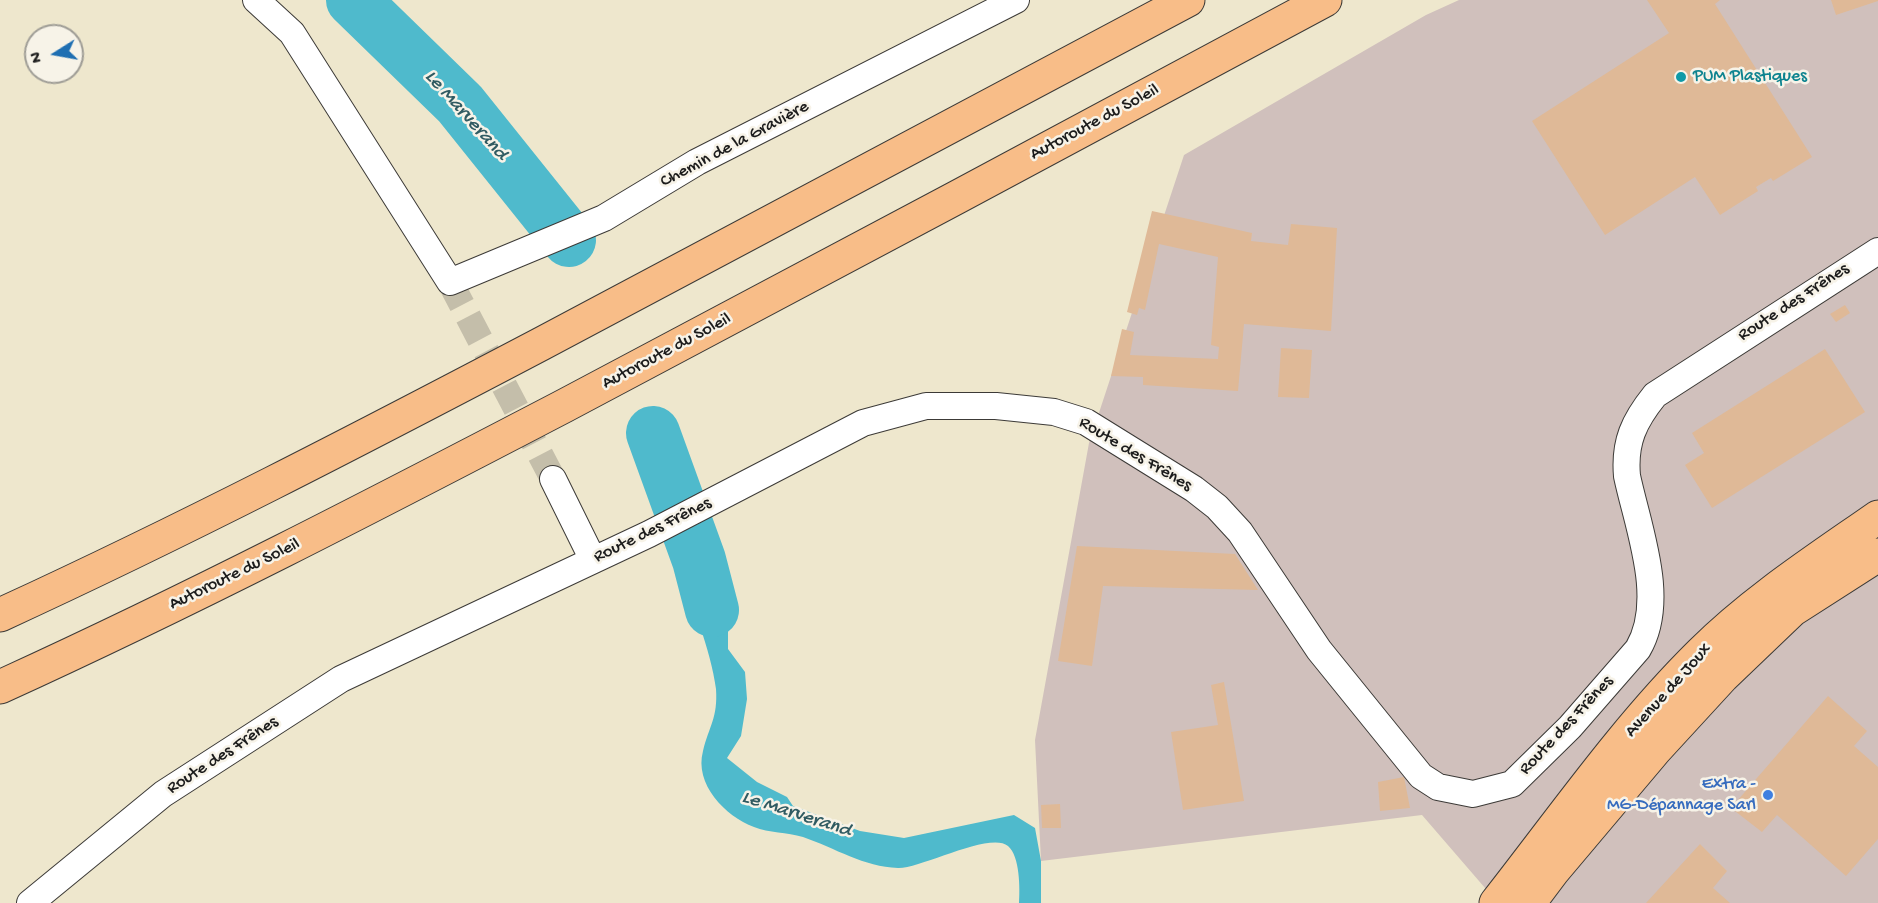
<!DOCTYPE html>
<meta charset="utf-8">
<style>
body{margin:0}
#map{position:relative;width:1878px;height:903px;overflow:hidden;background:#eee7cd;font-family:"Gochi Hand",sans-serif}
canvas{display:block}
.north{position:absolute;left:24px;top:24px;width:60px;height:60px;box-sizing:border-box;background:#f7f3e8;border:2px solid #9f9d96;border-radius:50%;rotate:259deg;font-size:16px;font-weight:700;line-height:24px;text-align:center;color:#1c1c1c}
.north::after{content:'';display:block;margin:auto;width:21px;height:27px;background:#1f6fb2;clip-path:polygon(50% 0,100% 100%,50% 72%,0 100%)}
</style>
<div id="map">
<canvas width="1878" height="903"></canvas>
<div class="north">N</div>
</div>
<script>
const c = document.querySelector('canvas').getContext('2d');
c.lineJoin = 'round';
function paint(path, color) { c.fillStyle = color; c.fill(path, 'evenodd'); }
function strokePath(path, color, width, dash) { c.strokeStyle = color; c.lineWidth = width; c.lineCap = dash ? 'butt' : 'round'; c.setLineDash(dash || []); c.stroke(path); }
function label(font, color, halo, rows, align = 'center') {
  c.font = font + ' "Gochi Hand",sans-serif'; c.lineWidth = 5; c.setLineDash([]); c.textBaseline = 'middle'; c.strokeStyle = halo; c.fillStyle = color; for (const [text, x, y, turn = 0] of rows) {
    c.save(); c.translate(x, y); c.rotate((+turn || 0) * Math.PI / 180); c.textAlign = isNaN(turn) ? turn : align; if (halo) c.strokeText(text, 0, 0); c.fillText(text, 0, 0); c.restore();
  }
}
const industrial = new Path2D(`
 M1459 0H1878V903H1498L1422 815 1041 861 1035 740 1089 443 1184 155 1426 15Z`);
const water = new Path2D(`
 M657 435C680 446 686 465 692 488L681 503C655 505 651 478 642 458L650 437Z
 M688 537 702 543 716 564 728 626V649L745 672 747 699 741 736 727 758 757 782 787 797 793 806 860 831 904 838 1014 815 1035 828 1041 861V903H1019C1020 889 1020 856 1008 846 990 831 920 869 898 868 864 867 835 848 803 837 787 832 769 833 754 827 725 816 694 784 703 751 709 726 718 718 716 689 711 649 690 603 681 562L682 547Z`);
const river = new Path2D(`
 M353 0 460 104 569 240
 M653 433 699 560 712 610`);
const building = new Path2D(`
 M1647 0H1720L1715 4 1812 157 1773 181 1771 178 1756 187 1758 191 1720 215 1695 177 1605 235 1532 121 1669 33Z
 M1831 0H1878V1L1836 15Z
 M1152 211 1252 233 1251 241 1288 245 1291 224 1337 228 1331 331 1244 324 1238 391 1143 385V377L1111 376 1122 329 1134 332 1130 355 1218 359 1219 347 1211 345 1218 257 1159 244 1145 310 1139 308 1137 315 1127 312Z
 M1845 305 1850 313 1836 322 1830 314Z
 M1281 348 1312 350 1309 398 1278 397Z
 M1825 349 1865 412 1712 508 1685 465 1704 453 1692 433Z
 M1077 546 1235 554 1258 590 1103 586 1092 666 1058 661Z
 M1224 682 1244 801 1183 810 1171 732 1218 725 1211 685Z
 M1828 696 1867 731 1854 746 1878 767V839L1846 876 1777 815 1762 832 1731 808Z
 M1404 777 1410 808 1380 811 1378 782Z
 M1060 804 1061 828H1042L1041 805Z
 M1700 844 1727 871 1713 888 1730 903H1646Z`);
const minorTunnel = new Path2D(`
 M450 282 553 479`);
const minor = new Path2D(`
 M256 0 292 33 450 282 604 218 697 162 1016 0
 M553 479 593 560
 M30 903 163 794 341 679 649 534 863 423 926 406H996L1054 412 1086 422 1194 489 1217 507 1240 532 1319 650 1421 776 1438 787 1473 794 1512 784 1570 727 1638 649C1667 600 1638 528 1627 476 1624 442 1634 421 1655 395L1878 251`);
const primary = new Path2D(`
 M1496 903C1562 819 1625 728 1701 653 1753 601 1818 559 1878 517
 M1529 903 1553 871 1655 750 1723 676 1792 610 1878 555`);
const motorway = new Path2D(`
 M0 615C183 531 362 438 541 344 757 231 972 115 1188 0
 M0 687C191 600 378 503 564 406 818 272 1072 136 1325 0`);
const markers = [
 [1681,77,6,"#0f9aa8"],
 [1768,795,6,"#3f7fe0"]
];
const cultureNames = [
 ["PUM Plastiques",1693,77]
];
const streetNames = [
 ["Autoroute du Soleil",1095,123,-28],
 ["Chemin de la Gravière",735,145,-28],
 ["Route des Frênes",1794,303,-33],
 ["Autoroute du Soleil",667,352,-28],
 ["Route des Frênes",1135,455,31],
 ["Route des Frênes",653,531,-26],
 ["Autoroute du Soleil",235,575,-26],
 ["Avenue de Joux",1669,691,-48],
 ["Route des Frênes",1567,726,-47],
 ["Route des Frênes",223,756,-33]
];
const shopNames = [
 ["Extra -",1756,785],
 ["MG-Dépannage Sarl",1756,806]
];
const waterNames = [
 ["Le Marverand",465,116,48],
 ["Le Marverand",796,815,18]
];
paint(industrial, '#d0c0bc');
paint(water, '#4fbacc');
strokePath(river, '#4fbacc', 54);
paint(building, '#dfb997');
strokePath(minorTunnel, '#c4beaa', 26, [26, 13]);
strokePath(minor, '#3c3a37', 28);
strokePath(primary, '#3c3a37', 35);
strokePath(motorway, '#3c3a37', 35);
strokePath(minor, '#fff', 26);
strokePath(primary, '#f8bd88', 33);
strokePath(motorway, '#f8bd88', 33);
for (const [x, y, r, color] of markers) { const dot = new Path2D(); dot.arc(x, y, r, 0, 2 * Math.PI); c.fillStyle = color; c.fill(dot); strokePath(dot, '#f7f3e8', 2); }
label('18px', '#0d838f', '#f7f3e8', cultureNames, 'left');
label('18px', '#1c1c1c', '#f7f3e8', streetNames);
label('18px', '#366cbe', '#f7f3e8', shopNames, 'right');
label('italic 20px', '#305b62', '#f7f3e8', waterNames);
</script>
